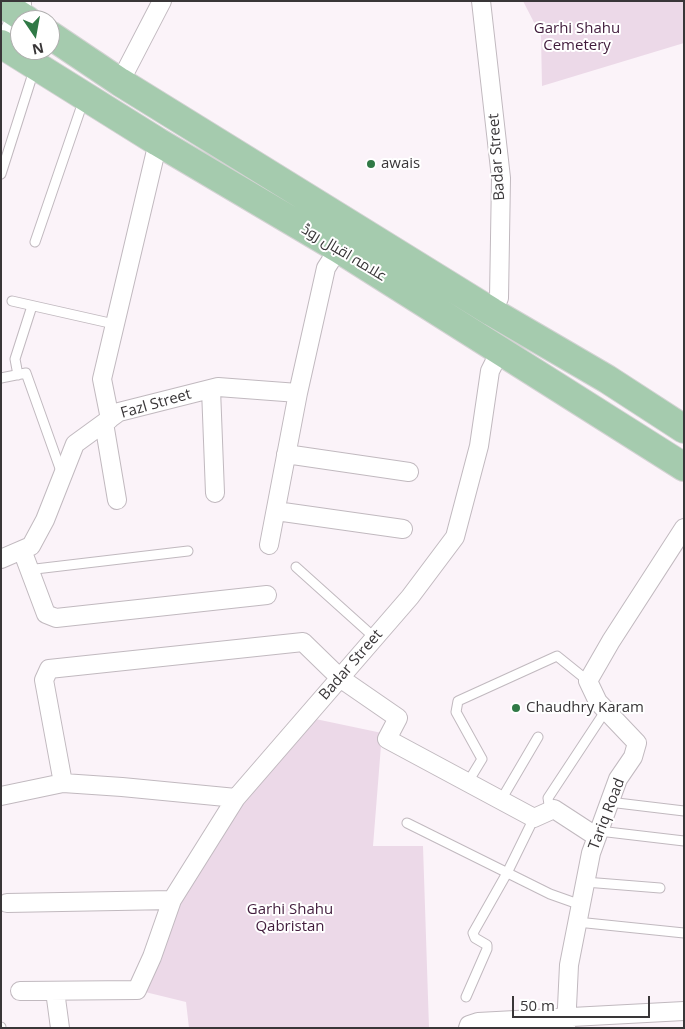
<!DOCTYPE html>
<meta charset="utf-8">
<style>
body{margin:0}
#map{position:relative;width:685px;height:1029px;overflow:hidden;background:#fbf3f9;font-family:"Open Sans",sans-serif}
canvas{display:block}
.frame{position:absolute;inset:0;border:2px solid #393638;pointer-events:none}
.north{position:absolute;left:10px;top:10px;width:50px;height:50px;box-sizing:border-box;background:#fff;border:1px solid #b0afaf;border-radius:50%;rotate:168deg;font-size:14px;font-weight:700;line-height:20px;text-align:center;color:#393638}
.north::after{content:'';display:block;margin:auto;width:18px;height:22px;background:#307946;clip-path:polygon(50% 0,100% 100%,50% 72%,0 100%)}
.scale{position:absolute;left:512px;top:996px;width:138px;height:22px;box-sizing:border-box;border:2px solid #393638;border-top:0;padding-left:6px;font-size:15px;line-height:18px;white-space:nowrap;color:#393638;-webkit-text-stroke:4px #fff;paint-order:stroke}
</style>
<div id="map">
<canvas width="685" height="1029"></canvas>
<div class="frame"></div>
<div class="north">N</div>
<div class="scale">50 m</div>
</div>
<script>
const c = document.querySelector('canvas').getContext('2d');
c.lineJoin = 'round';
function paint(path, color) { c.fillStyle = color; c.fill(path, 'evenodd'); }
function strokePath(path, color, width, dash) { c.strokeStyle = color; c.lineWidth = width; c.lineCap = dash ? 'butt' : 'round'; c.setLineDash(dash || []); c.stroke(path); }
function label(font, color, halo, rows, align = 'center') {
  c.font = font + ' "Open Sans",Cairo,sans-serif'; c.lineWidth = 4; c.setLineDash([]); c.textBaseline = 'middle'; c.strokeStyle = halo; c.fillStyle = color; for (const [text, x, y, turn = 0] of rows) {
    c.save(); c.translate(x, y); c.rotate((+turn || 0) * Math.PI / 180); c.textAlign = isNaN(turn) ? turn : align; if (halo) c.strokeText(text, 0, 0); c.fillText(text, 0, 0); c.restore();
  }
}
const green = new Path2D(`
 M523 1H683L684 43 542 86 541 36Z
 M306 717 382 733 373 846H423L429 1028H189L186 1002 137 990 172 900Z`);
const lane = new Path2D(`
 M1 174 35 67
 M35 242 84 99
 M12 301 114 324
 M18 375 15 359 32 306
 M1 378 26 373 62 474
 M296 567 375 638
 M27 570 188 551
 M468 782 482 759 456 712 458 701 557 656 588 681
 M501 800 538 737
 M609 802 684 811
 M550 811 548 798 606 710
 M407 823 550 894 581 905
 M599 831 684 841
 M585 882 660 888
 M577 922 684 933
 M466 997 487 949V945L475 938 473 933 507 873 534 818
 M1 1027V1028`);
const street = new Path2D(`
 M481 1 501 178 499 298 492 312
 M3 45 22 4
 M120 82 162 1
 M211 389 215 493
 M110 419 102 379 158 142
 M104 423 117 500
 M286 454 409 472
 M276 511 403 529
 M269 545 298 393 326 268 344 240
 M22 550 46 614 56 618 267 595
 M1 559 31 546 45 520 75 444 119 412 218 387 298 393
 M63 783 44 680 49 669 303 642 340 678 398 718 387 739 534 818 554 809 597 837
 M1 796 63 783 122 787 236 798
 M7 903 172 900
 M20 991 137 990 152 957 172 900 236 798 410 597 455 537 479 446 490 371 500 351
 M55 991 60 1028
 M468 1028 469 1025 478 1022 684 1011
 M566 1028 569 965 591 853 618 779 633 757 637 743 598 702 588 681 611 641 684 528`);
const primary = new Path2D(`
 M1 3 27 20
 M50 35 120 82 492 312 607 379 684 429
 M1 44 158 142 339 249 684 467`);
const markers = [
 [371,164,5,"#307946"],
 [516,708,5,"#307946"]
];
const parkNames = [
 ["Garhi Shahu",577,29],
 ["Cemetery",577,46],
 ["Garhi Shahu",290,910],
 ["Qabristan",290,927]
];
const streetNames = [
 ["Badar Street",497,157,-94],
 ["علامہ اقبال روڈ",344,253,31],
 ["Fazl Street",156,404,-16],
 ["Badar Street",351,665,-49],
 ["Tariq Road",607,814,-69]
];
const poiNames = [
 ["awais",381,164],
 ["Chaudhry Karam",526,708]
];
paint(green, '#ecd9e8');
strokePath(lane, '#c1b9bf', 11);
strokePath(street, '#c1b9bf', 20);
strokePath(primary, '#d3d3d3', 30);
strokePath(lane, '#fff', 9);
strokePath(street, '#fff', 18);
strokePath(primary, '#a5cbae', 28);
for (const [x, y, r, color] of markers) { const dot = new Path2D(); dot.arc(x, y, r, 0, 2 * Math.PI); c.fillStyle = color; c.fill(dot); strokePath(dot, '#fff', 2); }
label('15px', '#411c3c', '#fff', parkNames);
label('15px', '#393638', '#fff', streetNames);
label('15px', '#393638', '#fff', poiNames, 'left');
</script>
